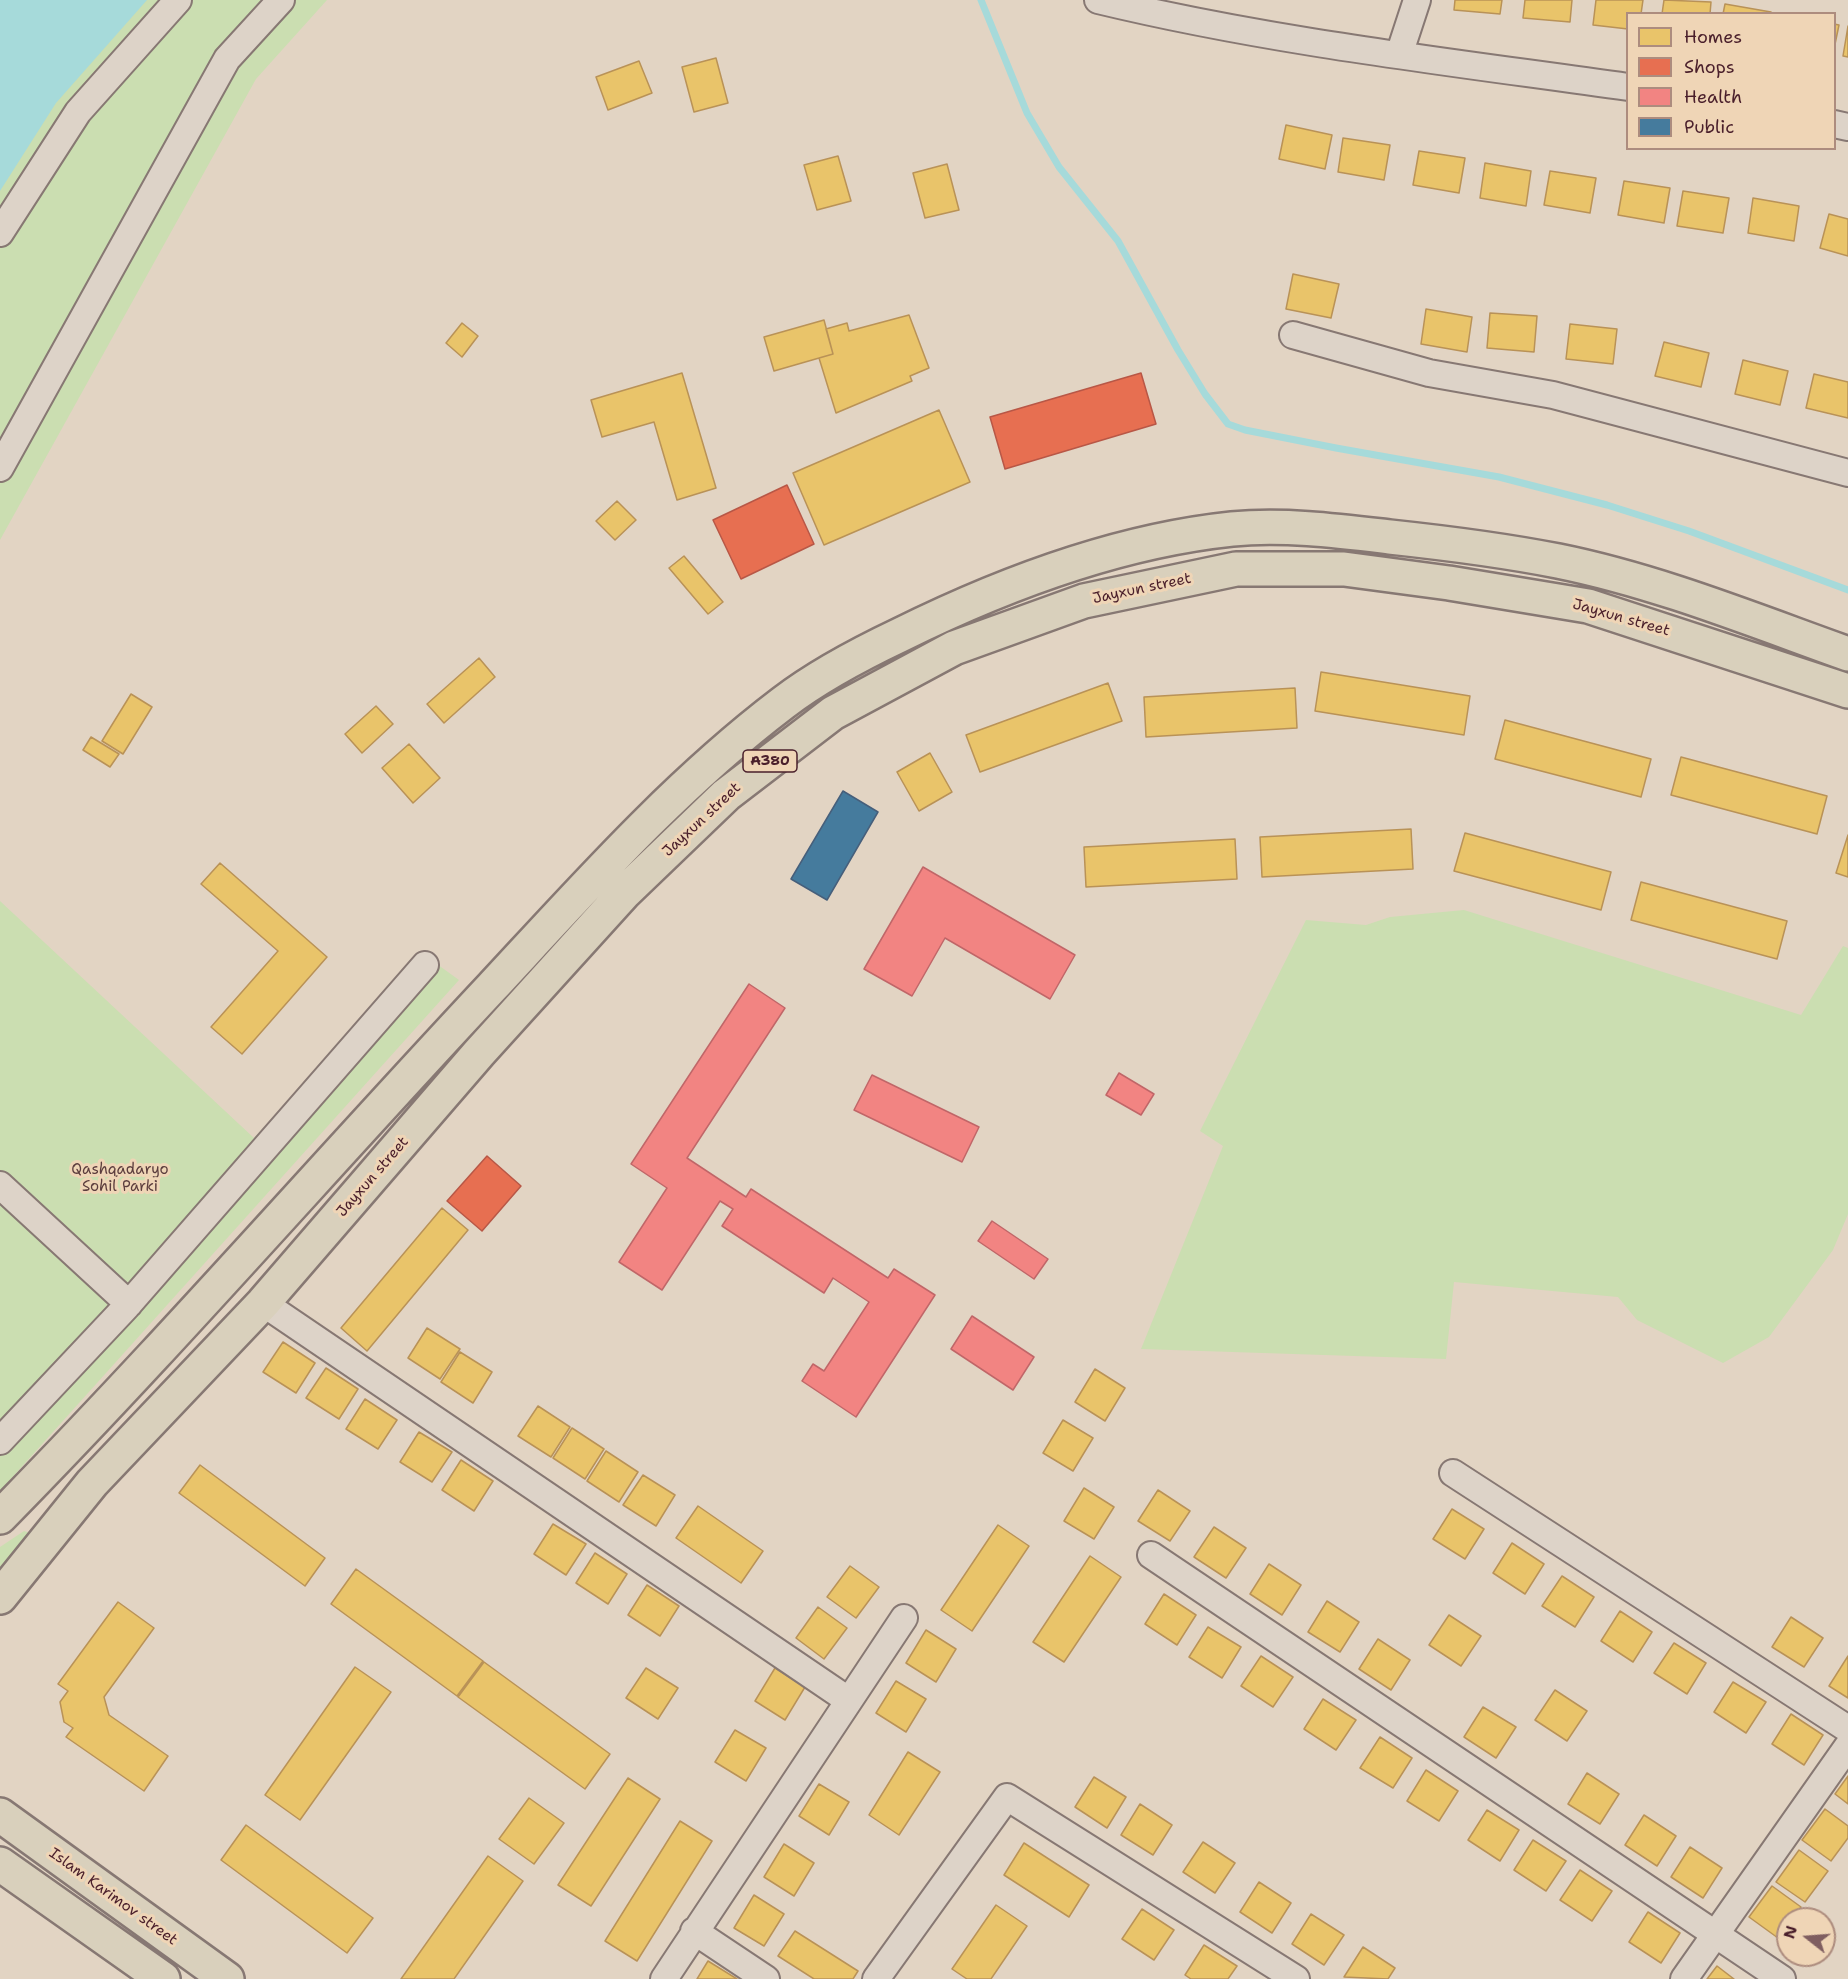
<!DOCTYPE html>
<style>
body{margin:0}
#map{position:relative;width:1848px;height:1979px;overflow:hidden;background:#e2d4c3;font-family:"Shantell Sans",sans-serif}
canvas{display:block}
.legend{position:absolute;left:1626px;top:12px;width:210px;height:138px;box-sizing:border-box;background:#efd5b6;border:2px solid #ad8c7e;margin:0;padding:8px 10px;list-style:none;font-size:18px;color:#4a1f2b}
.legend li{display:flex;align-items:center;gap:12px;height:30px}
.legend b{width:30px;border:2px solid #ad8c7e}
.north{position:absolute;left:1776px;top:1907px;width:60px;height:60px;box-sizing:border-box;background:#efd5b6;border:2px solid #ad8c7e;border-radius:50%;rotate:287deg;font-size:16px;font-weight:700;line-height:24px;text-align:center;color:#4a1f2b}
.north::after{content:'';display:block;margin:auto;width:21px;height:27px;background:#7f5e60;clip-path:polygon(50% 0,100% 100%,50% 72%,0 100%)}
</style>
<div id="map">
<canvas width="1848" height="1979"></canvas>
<ul class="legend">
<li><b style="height:16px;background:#e9c46a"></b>Homes</li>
<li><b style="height:16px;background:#e76f51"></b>Shops</li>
<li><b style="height:16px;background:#f28482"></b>Health</li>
<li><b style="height:16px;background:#457b9d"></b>Public</li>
</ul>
<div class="north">N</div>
</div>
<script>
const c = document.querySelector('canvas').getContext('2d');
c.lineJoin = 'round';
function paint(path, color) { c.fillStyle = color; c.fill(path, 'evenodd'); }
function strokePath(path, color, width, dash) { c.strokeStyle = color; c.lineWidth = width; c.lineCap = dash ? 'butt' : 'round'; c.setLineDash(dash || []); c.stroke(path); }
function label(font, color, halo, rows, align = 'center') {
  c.font = font + ' "Shantell Sans",sans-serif'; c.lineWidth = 6; c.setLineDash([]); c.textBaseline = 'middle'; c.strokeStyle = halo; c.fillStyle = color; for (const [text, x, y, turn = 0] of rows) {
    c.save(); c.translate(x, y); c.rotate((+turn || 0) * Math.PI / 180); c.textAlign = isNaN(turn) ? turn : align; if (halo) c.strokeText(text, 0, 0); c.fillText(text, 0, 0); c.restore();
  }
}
const green = new Path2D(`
 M0 0H327L256 79 0 540Z
 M0 901 254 1138 423 954 459 980 0 1491Z
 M1464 910 1801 1015 1843 946 1848 948V1214L1833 1250 1769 1337 1723 1363 1637 1320 1618 1297 1454 1282 1446 1359 1141 1349 1223 1146 1200 1131 1306 920 1366 925 1390 917Z
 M24 1531 30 1533 0 1567V1547Z`);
const water = new Path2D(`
 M0 0H147L56 103 0 191Z`);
const homes = new Path2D(`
 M1455 0H1502L1500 14 1454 10Z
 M1525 0H1572L1570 22 1523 18Z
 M1596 0H1643L1641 14H1628V29L1593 25Z
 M1664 0 1711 2 1710 14H1662Z
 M1725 4 1771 12V14H1723Z
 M1834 24 1839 25 1834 49Z
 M1848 26V57L1843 56Z
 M716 58 728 103 694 112 682 67Z
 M639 61 652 93 608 110 596 77Z
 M1286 125 1332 135 1325 169 1279 159Z
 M1343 138 1390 145 1384 180 1338 172Z
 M1419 151 1465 158 1459 193 1413 185Z
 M838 156 851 201 817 210 804 165Z
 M1485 163 1531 171 1526 206 1480 198Z
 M947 164 959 210 925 218 913 173Z
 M1550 171 1596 178 1590 213 1544 205Z
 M1624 181 1670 188 1664 223 1618 215Z
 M1683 191 1729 198 1723 233 1677 226Z
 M1753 198 1799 206 1794 241 1748 233Z
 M1829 214 1848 219V256L1820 248Z
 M1293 274 1339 284 1331 318 1286 309Z
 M1426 309 1472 317 1467 352 1421 344Z
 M1490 313 1537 316 1534 352 1487 348Z
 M909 315 929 368 910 376 912 381 836 413 819 358 833 354 826 329 847 323 849 331Z
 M824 320 833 354 774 371 764 337Z
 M462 323 478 336 462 357 446 343Z
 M1570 324 1617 329 1613 364 1566 359Z
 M1664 342 1709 353 1701 387 1655 376Z
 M1743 360 1788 371 1780 405 1735 394Z
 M682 373 716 488 677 500 654 422 602 437 591 400Z
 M1814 374 1848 382V418L1806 408Z
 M939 410 970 482 824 545 793 473Z
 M617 501 636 520 615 540 596 521Z
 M684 556 723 602 708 614 669 568Z
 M479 658 495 677 444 723 427 704Z
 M1321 672 1470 696 1464 735 1315 711Z
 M1108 683 1122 721 980 772 966 735Z
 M1295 688 1297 728 1146 737 1144 697Z
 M131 694 152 707 123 754 102 741Z
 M376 706 393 724 362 753 345 734Z
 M1505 720 1651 759 1641 797 1495 759Z
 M91 737 119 754 110 767 83 750Z
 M409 744 440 778 413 803 382 768Z
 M930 753 952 792 919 811 897 772Z
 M1681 757 1827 796 1817 834 1671 795Z
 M1411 829 1413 869 1262 877 1260 837Z
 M1465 833 1611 872 1601 910 1454 871Z
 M1848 835V877L1836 873Z
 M1235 839 1237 879 1086 887 1084 847Z
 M220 863 327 957 242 1054 211 1027 278 951 201 884Z
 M1641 882 1787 921 1777 959 1631 920Z
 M442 1208 468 1230 367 1351 341 1328Z
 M427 1328 460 1349 440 1379 408 1358Z
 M283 1342 315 1363 296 1393 263 1372Z
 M460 1352 492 1372 473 1403 441 1382Z
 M326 1368 358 1389 339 1419 306 1398Z
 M1095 1369 1125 1388 1105 1421 1075 1402Z
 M365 1399 397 1420 378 1449 346 1429Z
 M538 1406 570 1427 551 1457 518 1436Z
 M1063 1420 1093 1438 1073 1471 1043 1453Z
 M572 1428 604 1449 585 1479 553 1458Z
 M419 1432 452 1452 432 1482 400 1462Z
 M606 1451 638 1472 619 1502 587 1481Z
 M461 1460 493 1481 474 1511 442 1490Z
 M200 1465 325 1558 305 1586 179 1493Z
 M643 1475 675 1495 656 1526 623 1505Z
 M1084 1488 1114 1507 1094 1539 1064 1521Z
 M1158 1490 1190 1511 1170 1541 1138 1521Z
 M698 1506 763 1551 741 1583 676 1538Z
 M1452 1509 1484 1529 1465 1559 1433 1539Z
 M553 1524 586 1544 566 1575 534 1554Z
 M998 1525 1029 1546 972 1631 941 1610Z
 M1214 1527 1246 1548 1226 1578 1194 1557Z
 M1512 1543 1544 1564 1525 1594 1493 1573Z
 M595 1553 627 1574 608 1604 576 1583Z
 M1090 1556 1121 1577 1064 1662 1033 1642Z
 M1269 1564 1301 1585 1282 1615 1250 1594Z
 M850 1566 879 1587 856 1618 827 1597Z
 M356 1569 483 1661 457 1696 331 1604Z
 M1562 1576 1594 1597 1575 1627 1542 1606Z
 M647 1585 679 1606 660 1636 628 1615Z
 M1164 1594 1196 1615 1177 1645 1145 1624Z
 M1327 1601 1359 1622 1340 1652 1308 1632Z
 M118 1602 154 1628 104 1697 109 1715 168 1756 144 1791 66 1737 73 1728 64 1722 60 1702 68 1691 58 1684Z
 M818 1607 847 1628 824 1659 796 1638Z
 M1620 1611 1652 1632 1633 1662 1601 1641Z
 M1449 1615 1481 1636 1461 1666 1429 1645Z
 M1791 1617 1823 1638 1804 1667 1772 1647Z
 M1208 1627 1241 1647 1222 1678 1189 1657Z
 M926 1630 956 1649 936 1682 906 1663Z
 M1378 1639 1410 1660 1391 1690 1359 1669Z
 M1674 1643 1706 1663 1687 1694 1654 1673Z
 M1261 1656 1293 1677 1273 1707 1241 1686Z
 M1848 1656V1698L1829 1686Z
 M484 1662 610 1754 585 1789 458 1697Z
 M355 1667 391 1692 300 1820 265 1795Z
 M646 1668 678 1688 658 1719 626 1698Z
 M775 1668 805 1687 785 1720 755 1701Z
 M896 1681 926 1699 906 1732 876 1713Z
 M1733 1682 1766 1702 1746 1733 1714 1712Z
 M1555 1690 1587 1711 1567 1741 1535 1720Z
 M1323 1699 1356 1720 1336 1750 1304 1729Z
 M1483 1707 1516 1727 1496 1758 1464 1737Z
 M1791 1714 1823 1735 1804 1765 1772 1744Z
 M735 1730 766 1748 746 1781 715 1762Z
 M1380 1737 1412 1758 1393 1788 1360 1768Z
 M908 1752 940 1772 899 1835 869 1815Z
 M1426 1770 1458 1791 1439 1821 1407 1801Z
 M1587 1773 1619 1794 1600 1824 1568 1804Z
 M1848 1776V1804L1835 1794Z
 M1094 1777 1126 1797 1107 1828 1075 1807Z
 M628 1778 660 1799 591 1906 558 1885Z
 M819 1784 849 1802 829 1835 799 1816Z
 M529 1798 564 1823 534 1864 499 1839Z
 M1140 1804 1172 1825 1153 1855 1121 1835Z
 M1825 1809 1848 1826V1838L1831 1861 1802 1840Z
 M1487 1810 1519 1830 1500 1861 1468 1840Z
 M1644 1815 1676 1836 1657 1866 1625 1845Z
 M680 1821 712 1841 637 1961 605 1941Z
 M246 1825 373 1918 347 1953 221 1860Z
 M1533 1840 1566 1861 1546 1891 1514 1870Z
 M1203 1842 1235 1863 1215 1893 1183 1872Z
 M1024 1843 1089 1885 1069 1917 1004 1875Z
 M784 1844 814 1863 794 1896 764 1877Z
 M1690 1847 1722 1868 1703 1898 1671 1877Z
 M1799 1850 1828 1871 1805 1902 1776 1882Z
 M488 1856 523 1881 454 1979H401Z
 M1580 1870 1612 1891 1592 1921 1560 1900Z
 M1259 1882 1291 1903 1272 1933 1240 1912Z
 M1772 1886 1801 1907 1792 1919H1788V1924L1778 1938 1749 1917Z
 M754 1895 784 1914 764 1946 734 1928Z
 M996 1905 1027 1926 991 1979H967L952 1969Z
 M1142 1909 1174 1930 1154 1960 1122 1939Z
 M1648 1912 1680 1933 1661 1963 1629 1942Z
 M1311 1914 1344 1935 1324 1965 1292 1944Z
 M795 1931 858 1971 853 1979H814L778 1956Z
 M1204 1945 1237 1966 1228 1979H1191L1185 1975Z
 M1363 1947 1395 1968 1388 1979 1344 1977Z
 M708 1961 737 1979H697Z
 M1717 1966 1734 1979H1707Z`);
const shops = new Path2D(`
 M1141 373 1156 424 1005 469 990 417Z
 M787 485 814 544 741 579 713 520Z
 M487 1156 521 1186 482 1231 447 1201Z`);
const health = new Path2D(`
 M923 867 1075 955 1050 999 945 938 912 996 864 969Z
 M749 984 785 1008 687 1158 746 1197 751 1189 888 1278 894 1269 935 1295 856 1417 802 1381 813 1364 824 1371 869 1302 833 1278 824 1293 722 1226 733 1209 720 1201 662 1290 619 1262 667 1188 631 1164Z
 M1119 1073 1154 1094 1141 1115 1106 1095Z
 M872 1075 979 1127 962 1162 854 1110Z
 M992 1221 1048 1259 1034 1279 978 1241Z
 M972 1316 1034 1357 1013 1390 951 1349Z`);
const public = new Path2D(`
 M843 791 878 812 827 900 791 879Z`);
const stream = new Path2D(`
 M981 0 1027 113 1059 167 1118 241 1178 350 1205 394 1228 424 1245 430 1336 448 1499 477 1607 505 1689 531 1848 590`);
const street = new Path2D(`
 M1098 0C1272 42 1451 62 1628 87
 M1399 55 1417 0
 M1834 124 1848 127
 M0 233 78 112 178 0
 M1293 335 1429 373 1553 395 1848 473
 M0 468 227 59 281 0
 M0 1185 129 1304
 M263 1303 848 1700
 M0 1441 127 1306 425 965
 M1453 1473 1848 1729
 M1151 1555 1782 1979
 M694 1931 766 1979
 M664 1979 904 1618
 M876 1979 1007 1797 1296 1979
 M1684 1979 1848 1746`);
const primary = new Path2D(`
 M0 1815 227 1979
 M0 1864 163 1979`);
const highway = new Path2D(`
 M0 1517C169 1345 327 1163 492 987 584 888 675 785 783 703 818 676 860 654 900 635 1003 584 1117 541 1232 529 1284 524 1339 531 1390 537 1446 543 1502 550 1558 561 1657 581 1753 620 1848 654
 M0 1597 92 1483 263 1303 479 1053 625 892 726 795 833 713 954 648 1084 601 1236 569H1344L1449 583 1588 606 1848 691`);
const shields = [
 [770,761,54]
];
const shieldNames = [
 ["A380",770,761]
];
const streetNames = [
 ["Jayxun street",1142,589,-12],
 ["Jayxun street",1621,618,16],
 ["Jayxun street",702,820,-43],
 ["Jayxun street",373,1177,-49],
 ["Islam Karimov street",113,1897,36]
];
const parkNames = [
 ["Qashqadaryo",120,1170],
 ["Sohil Parki",120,1187]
];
paint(green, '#cbdeb1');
paint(water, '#a6dada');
paint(homes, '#e9c46a');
strokePath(homes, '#b99257', 1.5);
paint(shops, '#e76f51');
strokePath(shops, '#b85746', 1.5);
paint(health, '#f28482');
strokePath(health, '#c06668', 1.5);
paint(public, '#457b9d');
strokePath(public, '#465f7b', 1.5);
strokePath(stream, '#a6dada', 7);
strokePath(street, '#877873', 30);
strokePath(primary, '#877873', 38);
strokePath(highway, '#877873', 38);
strokePath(street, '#ddd3c8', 26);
strokePath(primary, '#d9d0bc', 33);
strokePath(highway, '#d9d0bc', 33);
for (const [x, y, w] of shields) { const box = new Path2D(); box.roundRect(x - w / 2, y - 11, w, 22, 4.5); c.fillStyle = '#efd5b6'; c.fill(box); strokePath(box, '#4a1f2b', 1.5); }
label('bold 14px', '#4a1f2b', null, shieldNames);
label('15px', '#4a1f2b', '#efd5b6', streetNames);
label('15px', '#5b3d3d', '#efd5b6', parkNames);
</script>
